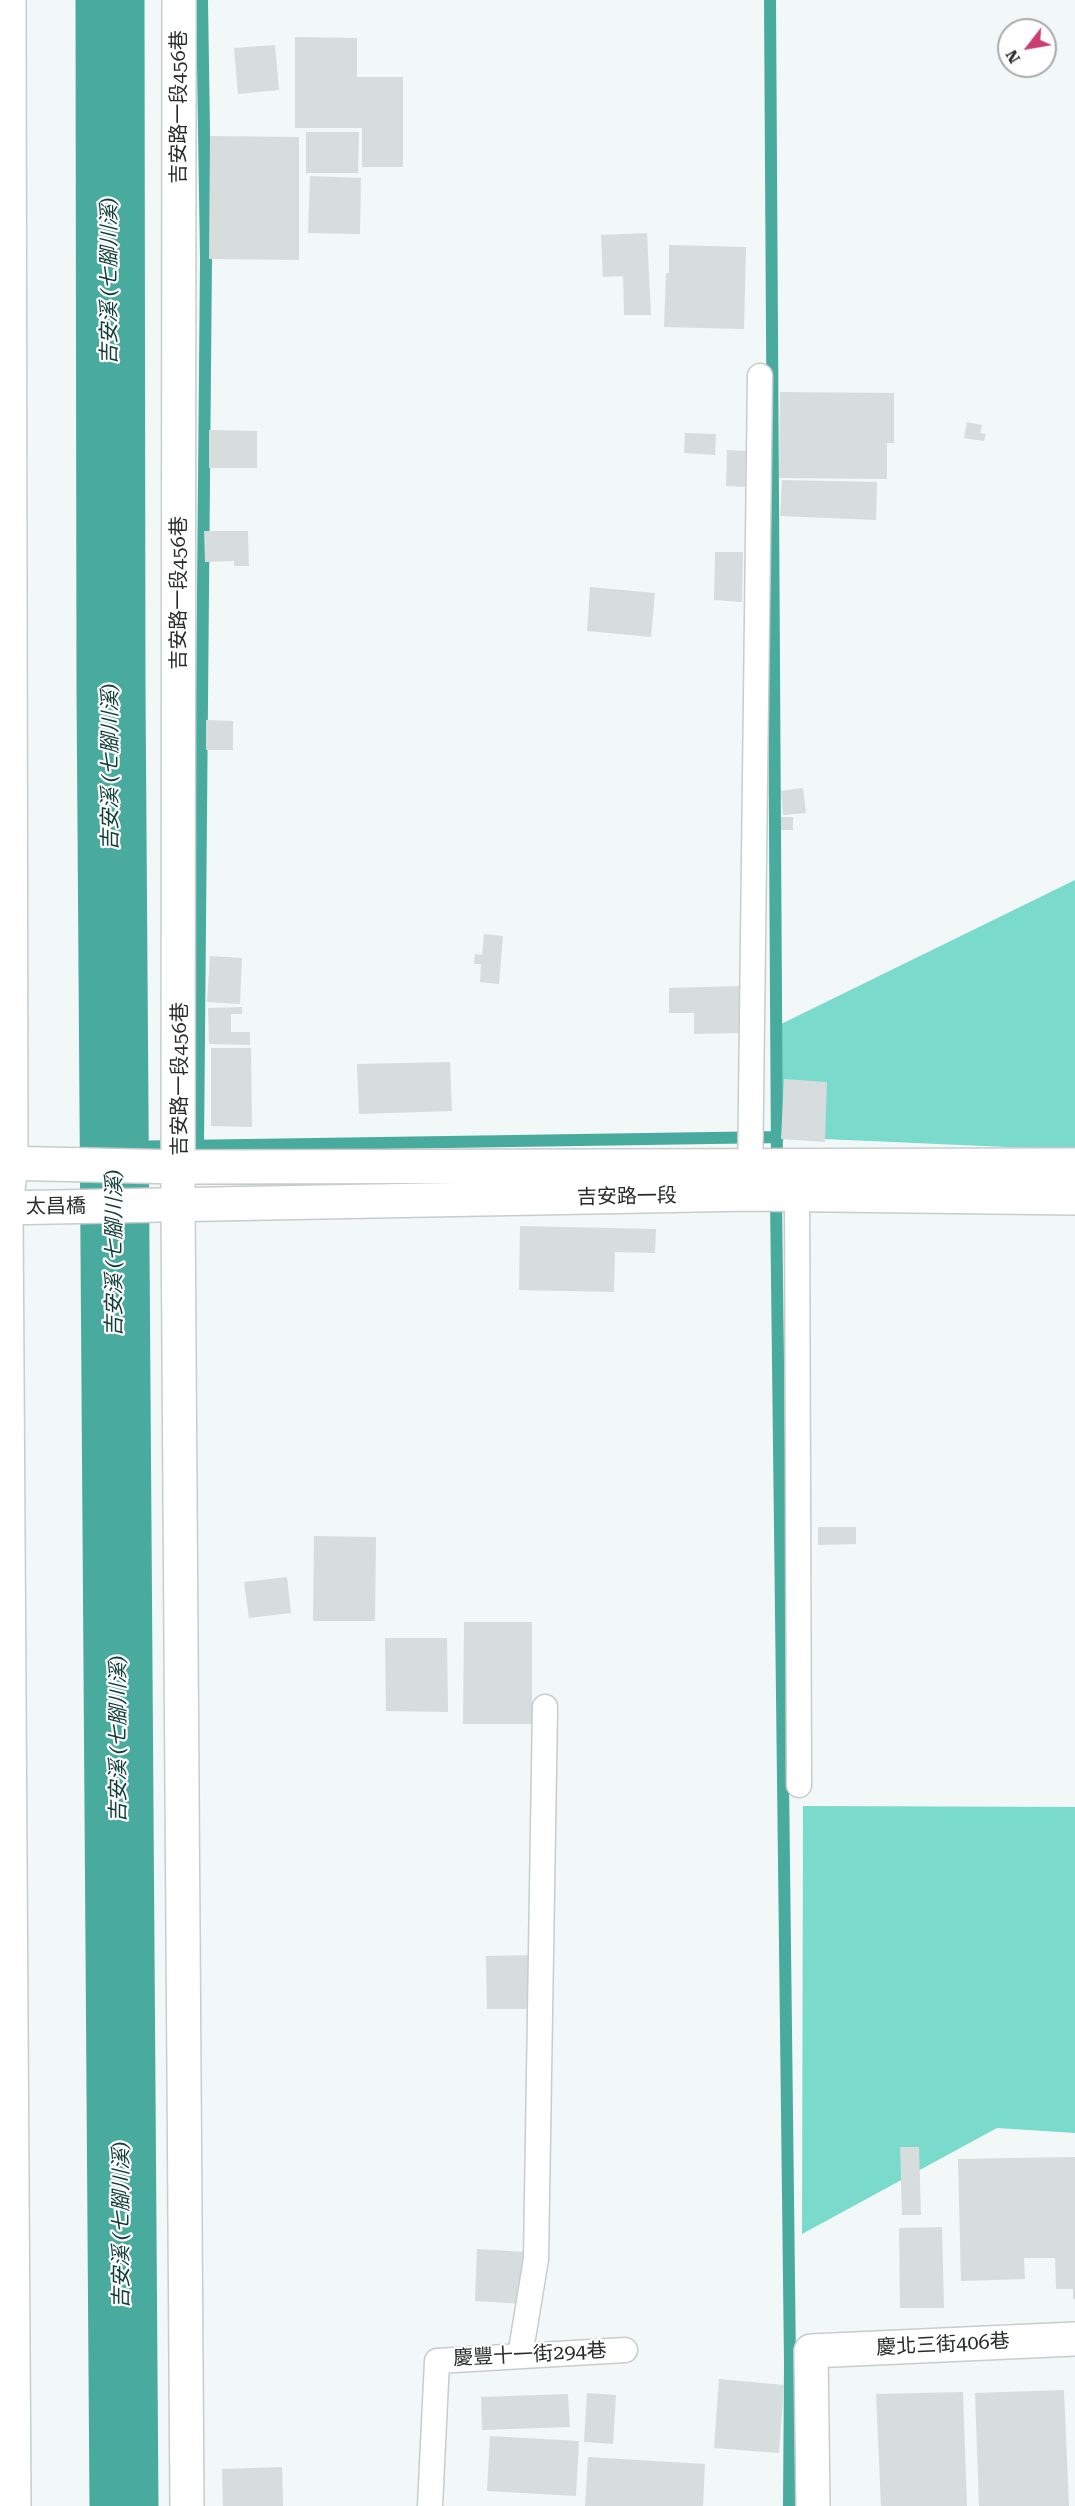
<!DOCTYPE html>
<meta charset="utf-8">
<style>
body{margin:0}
#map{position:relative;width:1075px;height:2506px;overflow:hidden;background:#f1f8f7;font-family:"Roboto Serif",serif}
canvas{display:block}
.north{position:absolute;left:997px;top:18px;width:60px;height:60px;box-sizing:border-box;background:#fff;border:2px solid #a9abaa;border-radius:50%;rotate:239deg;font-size:16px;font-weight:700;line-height:24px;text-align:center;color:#292c2b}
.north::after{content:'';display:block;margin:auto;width:21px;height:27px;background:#ca3e70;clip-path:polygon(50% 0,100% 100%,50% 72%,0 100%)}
</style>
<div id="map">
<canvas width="1075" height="2506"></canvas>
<div class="north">N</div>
</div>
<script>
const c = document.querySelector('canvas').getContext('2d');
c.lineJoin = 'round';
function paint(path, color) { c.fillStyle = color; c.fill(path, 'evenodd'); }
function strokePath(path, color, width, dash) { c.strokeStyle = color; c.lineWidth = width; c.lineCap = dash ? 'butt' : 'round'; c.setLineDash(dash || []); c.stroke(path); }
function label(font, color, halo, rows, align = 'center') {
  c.font = font + ' "Roboto Serif","Noto Sans TC",serif'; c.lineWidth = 4.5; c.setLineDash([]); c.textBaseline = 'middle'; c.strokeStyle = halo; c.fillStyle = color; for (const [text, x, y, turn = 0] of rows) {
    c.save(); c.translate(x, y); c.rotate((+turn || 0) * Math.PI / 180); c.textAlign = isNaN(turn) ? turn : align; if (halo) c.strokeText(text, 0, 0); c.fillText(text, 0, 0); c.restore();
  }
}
const forest = new Path2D(`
 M1075 880V1150L778 1137 777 1026Z
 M803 1806 1075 1807V2133L997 2128 802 2234Z`);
const stream = new Path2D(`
 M770 0 777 1164
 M198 1145 206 259 202 0
 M115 1147 778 1137
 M776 1196 790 2363 789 2506`);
const river = new Path2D(`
 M110 0 111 689 124 2506`);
const building = new Path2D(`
 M295 37 357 38V77H403V167H362V128H295Z
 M275 45 279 90 238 94 234 48Z
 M306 132H359L358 173H306Z
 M210 136 299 137V260L209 259Z
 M310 176 361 178 360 234 308 233Z
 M647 233 651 315H624L623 276 603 277 601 235Z
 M669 245 746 247 744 329 664 327 666 273H669Z
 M780 392 894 393V443H887V479L779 478Z
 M967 422 982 425 980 433 986 434 984 441 964 438Z
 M209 430 257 431V468H209Z
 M685 433 716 434 715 455 684 453Z
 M727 450 746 451 745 487 726 486Z
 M782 480 877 482 876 520 780 516Z
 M204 531H248L249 566H234V561L205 562Z
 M715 552H743L742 602 714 600Z
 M590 587 655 593 651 637 587 631Z
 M206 720 233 721V750H206Z
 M803 788 806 813 783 815 781 791Z
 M781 817H793V830H781Z
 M484 934 503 936 499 984 480 982 481 964H474L475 954 482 955Z
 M210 956 242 958 240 1004 207 1002Z
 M740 986 741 1033 694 1034V1013H669V988Z
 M242 1007V1014H231V1032H250V1045L209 1044 208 1008Z
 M211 1048H251L252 1127 211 1126Z
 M450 1062 452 1111 359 1114 357 1064Z
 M784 1079 827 1082 825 1142 781 1139Z
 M520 1226 656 1229 655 1253 615 1252 614 1292 519 1290Z
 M818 1527H856V1544L818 1545Z
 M314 1536 376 1537 375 1621H313Z
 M287 1577 291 1613 249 1618 244 1582Z
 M464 1622H532V1724H463Z
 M385 1638H447L448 1712 386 1711Z
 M536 1955V2009H487L486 1956Z
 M900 2147H919L921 2215H902Z
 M1075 2157V2299H1073V2289H1056L1055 2258H1024L1025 2279 961 2281 958 2159Z
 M942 2227 944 2308H900L899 2228Z
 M477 2249 526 2252 523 2304 475 2301Z
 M719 2379 784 2385 779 2453 714 2448Z
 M1064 2390 1069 2506H979L975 2393Z
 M963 2392 967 2506H881L876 2394Z
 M587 2393 616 2395 613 2444 584 2442Z
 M568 2394 570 2427 482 2430 481 2397Z
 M490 2436 579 2441 576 2496 487 2491Z
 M588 2457 705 2464 703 2506H585Z
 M282 2467 283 2506H223L222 2469Z`);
const service = new Path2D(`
 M750 1180 760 376
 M797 1194 799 1785
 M520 2356 536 2259 545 1707
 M430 2506 437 2361 625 2350`);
const minor = new Path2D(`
 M9 0 11 1163 6 1208 14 2506
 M179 0 178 1206 187 2506
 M813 2506 811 2351 1075 2339`);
const tertiary = new Path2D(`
 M0 1163 180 1167 1075 1165
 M0 1208 750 1194 1075 1198`);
const streetNames = [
 ["吉安路一段456巷",179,107,-90],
 ["吉安路一段456巷",179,593,-90],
 ["吉安路一段456巷",180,1079,-90],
 ["吉安路一段",627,1197,-1],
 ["太昌橋",56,1207,-1],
 ["慶北三街406巷",943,2345,-3],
 ["慶豐十一街294巷",530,2355,-3]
];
const waterNames = [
 ["吉安溪 (七腳川溪)",110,281,-90],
 ["吉安溪 (七腳川溪)",111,767,-90],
 ["吉安溪 (七腳川溪)",115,1253,-90],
 ["吉安溪 (七腳川溪)",119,1739,-90],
 ["吉安溪 (七腳川溪)",122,2225,-90]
];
paint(forest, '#7adacb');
strokePath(stream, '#49ab9d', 12);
strokePath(river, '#49ab9d', 69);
paint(building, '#d6dddc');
strokePath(service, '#c6cdcc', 27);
strokePath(minor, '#c6cdcc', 36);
strokePath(tertiary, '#c6cdcc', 36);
strokePath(service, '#fff', 24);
strokePath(minor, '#fff', 33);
strokePath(tertiary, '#fff', 33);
label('20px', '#292c2b', '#fff', streetNames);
label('italic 21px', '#113e38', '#fff', waterNames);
</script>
